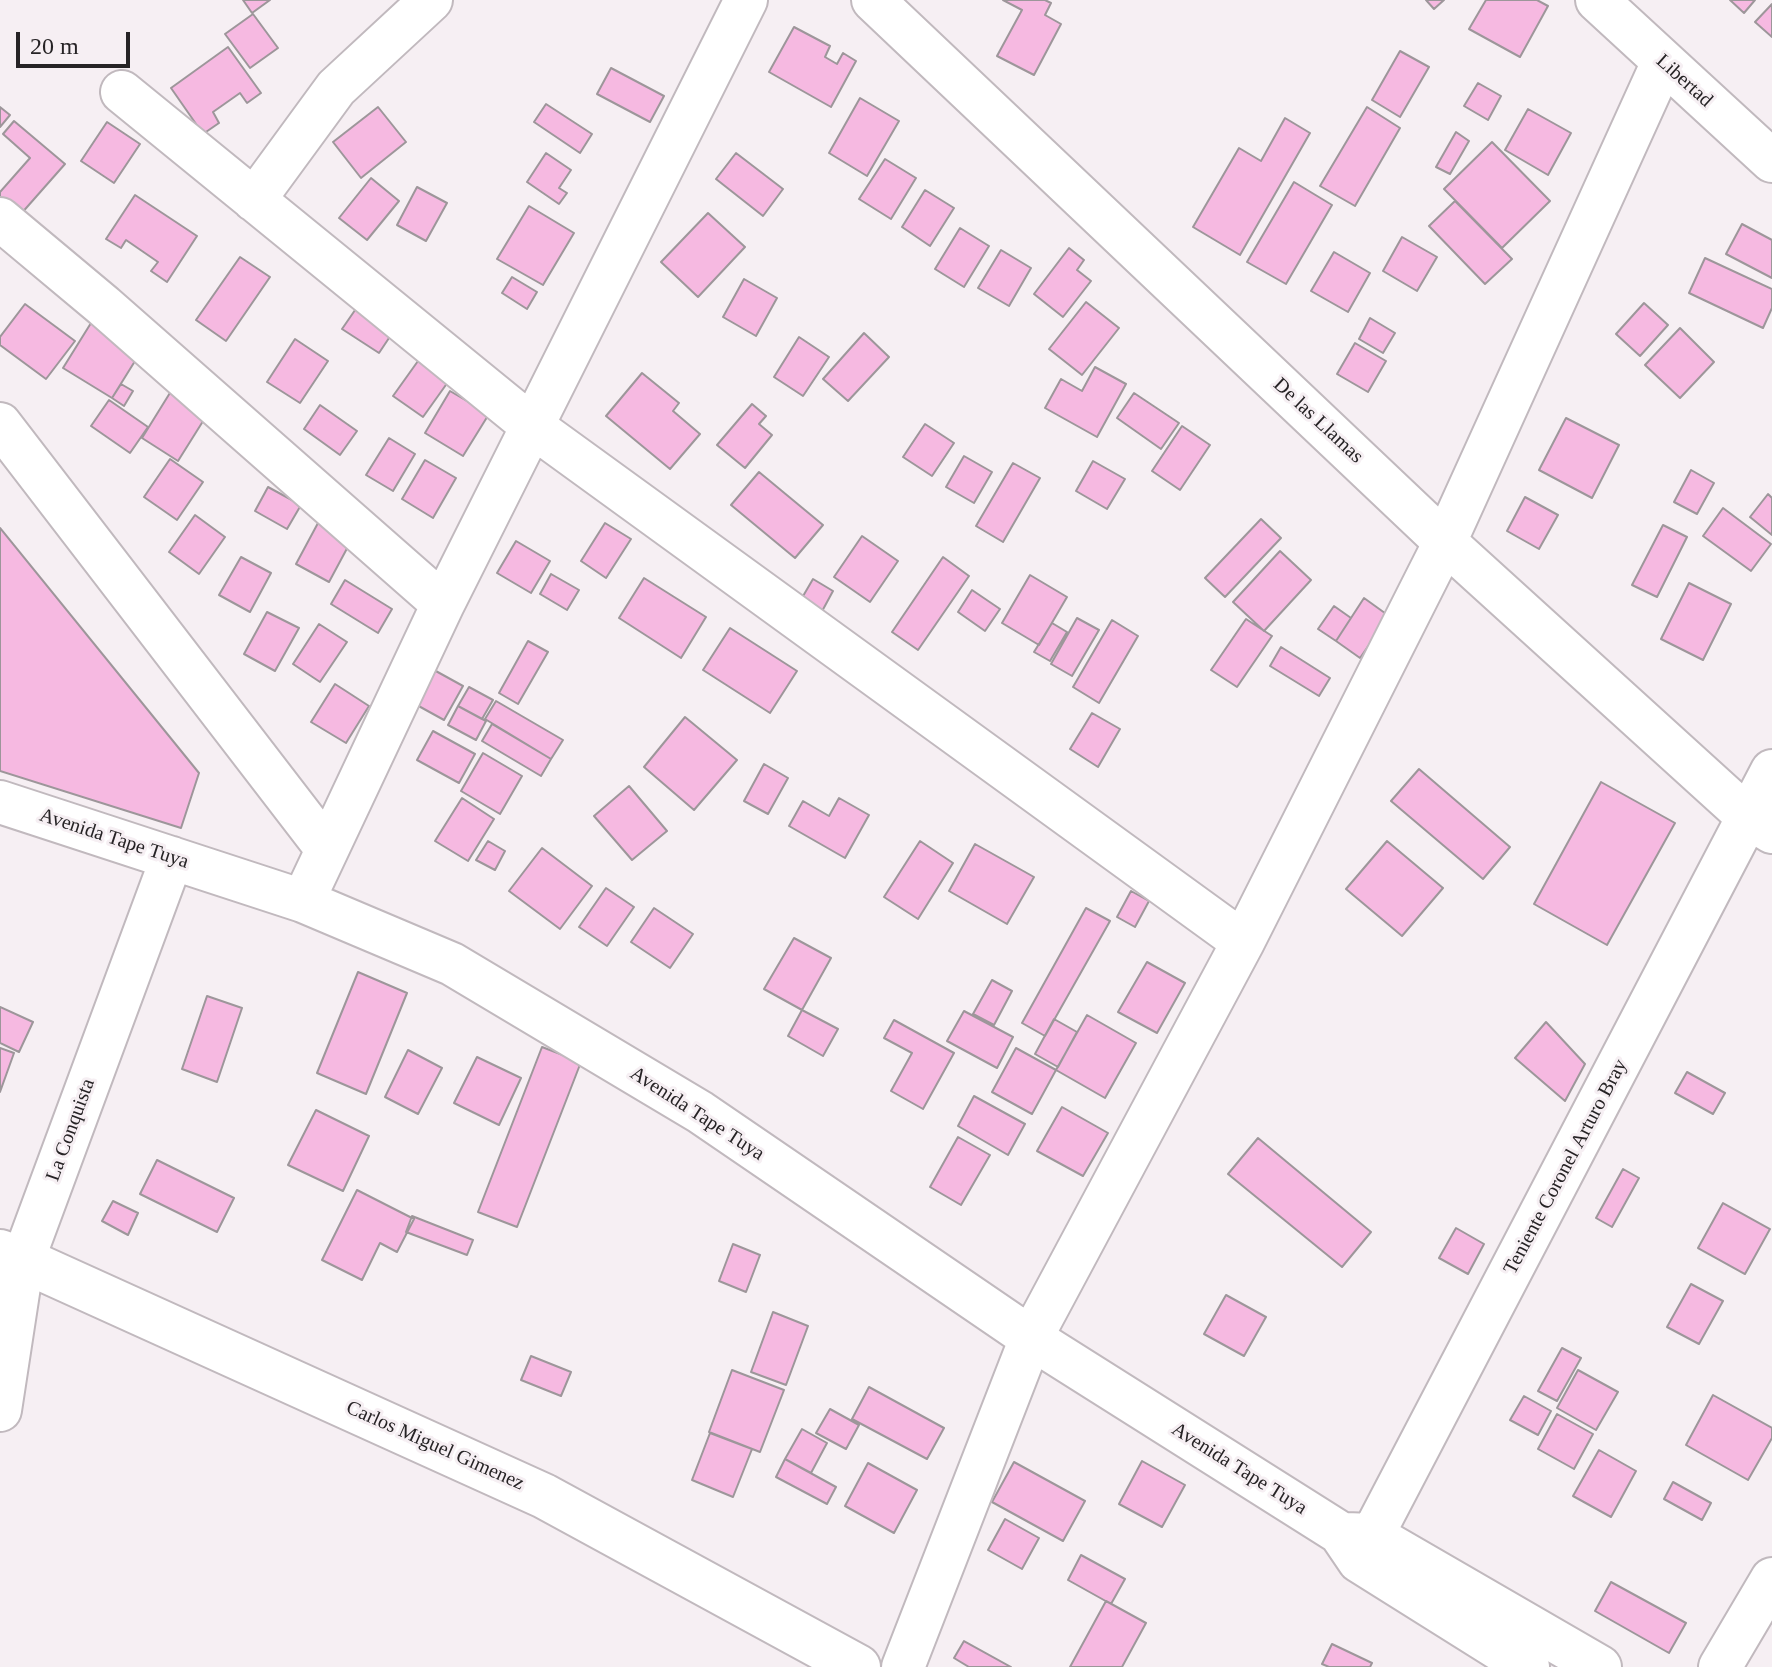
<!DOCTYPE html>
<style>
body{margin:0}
#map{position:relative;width:1772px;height:1667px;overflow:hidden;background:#f6eff3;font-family:"Times New Roman",serif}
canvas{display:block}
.scale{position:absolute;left:16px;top:32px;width:114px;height:36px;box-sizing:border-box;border:4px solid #262325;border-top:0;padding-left:10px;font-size:24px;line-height:28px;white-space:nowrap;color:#262325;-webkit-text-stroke:6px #f6eff3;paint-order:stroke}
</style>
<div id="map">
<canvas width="1772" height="1667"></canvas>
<div class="scale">20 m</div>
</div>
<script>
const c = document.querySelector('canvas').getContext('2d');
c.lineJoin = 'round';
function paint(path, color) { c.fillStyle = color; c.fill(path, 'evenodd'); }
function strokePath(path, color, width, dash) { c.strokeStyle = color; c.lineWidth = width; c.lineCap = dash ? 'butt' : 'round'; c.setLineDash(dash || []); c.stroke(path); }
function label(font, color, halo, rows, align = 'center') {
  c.font = font + ' "Times New Roman",serif'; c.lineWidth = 6; c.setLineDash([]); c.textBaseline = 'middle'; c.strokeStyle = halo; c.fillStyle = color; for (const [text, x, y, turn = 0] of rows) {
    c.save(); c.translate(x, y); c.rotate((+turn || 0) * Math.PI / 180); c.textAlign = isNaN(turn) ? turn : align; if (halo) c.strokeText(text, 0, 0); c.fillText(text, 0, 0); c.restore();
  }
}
const building = new Path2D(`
 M243 0H270L252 13Z
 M1003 0H1045L1051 3 1045 15 1061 24 1034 75 997 56 1022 10Z
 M1426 0H1444L1434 9Z
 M1486 0H1537L1548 6 1520 57 1469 29Z
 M1730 0H1755L1744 13Z
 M1772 4V37L1755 22Z
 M253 14 278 48 250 68 225 34Z
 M794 27 830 46 825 57 837 64 843 53 856 61 831 107 769 72Z
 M228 47 261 93 247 103 240 93 213 112 219 123 203 134 171 88Z
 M1400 51 1429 67 1400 117 1372 100Z
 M611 68 664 96 650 122 597 94Z
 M1478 83 1501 96 1488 120 1464 106Z
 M860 98 899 121 867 176 829 153Z
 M546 104 592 134 580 153 534 122Z
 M0 107 10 115 0 127Z
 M378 107 406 142 361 178 333 142Z
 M1367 107 1400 128 1355 206 1320 186Z
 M1528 109 1571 133 1548 175 1505 150Z
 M1285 118 1310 133 1240 255 1193 227 1239 148 1261 161Z
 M14 121 65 164 20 215 0 197V192L30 158 3 134Z
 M107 122 140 144 114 183 81 161Z
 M1456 132 1469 141 1450 174 1436 167Z
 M1492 142 1550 201 1502 248 1444 189Z
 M546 153 571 170 559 188 567 193 559 204 527 182Z
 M736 153 783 189 763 216 716 179Z
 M885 159 916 178 891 219 859 199Z
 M371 178 399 201 367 240 339 218Z
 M1294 182 1332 205 1286 284 1247 262Z
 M417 187 447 203 426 241 397 225Z
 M925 190 954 208 930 246 902 227Z
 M135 195 197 236 167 282 151 271 158 262 126 240 121 248 106 239Z
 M1455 201 1512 259 1485 284 1429 226Z
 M529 206 574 233 543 285 497 259Z
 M708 213 745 247 698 297 661 262Z
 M1742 224 1772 240V278L1726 254Z
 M960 228 989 246 964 287 935 269Z
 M1402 237 1437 257 1417 291 1383 271Z
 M1069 248 1084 260 1077 270 1091 281 1063 317 1034 294Z
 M1001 250 1031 268 1009 306 978 288Z
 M1334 252 1370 273 1348 312 1311 291Z
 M240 257 270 277 226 341 196 320Z
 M1705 258 1772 289V308L1763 328 1689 293Z
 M512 277 537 292 527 309 502 293Z
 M744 279 777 298 756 336 723 317Z
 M362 300 399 323 379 353 342 329Z
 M1086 302 1119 328 1082 375 1049 349Z
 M1644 303 1668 325 1640 356 1616 334Z
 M25 304 75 341 46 379 0 345V337Z
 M1370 318 1395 333 1383 353 1359 339Z
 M91 323 140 353 112 398 63 368Z
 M1680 328 1714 362 1680 398 1645 365Z
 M864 333 889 357 848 401 823 379Z
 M799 337 829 357 803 396 774 377Z
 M295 339 328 361 300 403 267 382Z
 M1355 343 1386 361 1368 392 1337 374Z
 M418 361 448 382 423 417 393 396Z
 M1095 367 1126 384 1097 437 1045 408 1061 379 1082 391Z
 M642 373 679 403 673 411 700 434 670 469 606 416Z
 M121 384 133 391 124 406 112 398Z
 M173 388 210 410 178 461 142 438Z
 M450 391 489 414 463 456 425 433Z
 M1134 393 1179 423 1161 449 1117 418Z
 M109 400 148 427 130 453 91 426Z
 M752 404 766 416 759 424 772 435 745 468 717 445Z
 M320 405 357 431 340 455 304 429Z
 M1566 418 1619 445 1592 498 1539 470Z
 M925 424 954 443 932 476 903 457Z
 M1182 426 1210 445 1180 490 1152 471Z
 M389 438 415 454 393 491 366 475Z
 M964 456 992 472 974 503 946 487Z
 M170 459 203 482 177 520 144 497Z
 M425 460 456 478 433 518 402 499Z
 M1093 461 1125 479 1107 509 1076 491Z
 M1013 463 1040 478 1003 542 976 526Z
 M1691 470 1714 483 1697 514 1674 502Z
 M759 472 823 525 795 558 731 505Z
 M268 487 301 505 287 529 255 511Z
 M1768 494 1772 498V535L1750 517Z
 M1525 497 1558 515 1539 549 1507 531Z
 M1723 508 1771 544 1751 571 1703 536Z
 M195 515 225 537 199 574 169 552Z
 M1261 519 1281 538 1225 597 1205 578Z
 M318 523 351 541 329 582 296 564Z
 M605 523 631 539 606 578 581 561Z
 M1663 525 1687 537 1657 597 1632 585Z
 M0 528 199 773 181 828 0 771Z
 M862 536 898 561 870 602 834 577Z
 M516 541 550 561 531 593 497 573Z
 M1280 551 1311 580 1264 631 1233 602Z
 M241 557 271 573 250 612 219 595Z
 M943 557 969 576 918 650 892 632Z
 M551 574 579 590 567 610 540 594Z
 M1030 575 1067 597 1039 645 1002 623Z
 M644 578 706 617 681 658 619 618Z
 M813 579 833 591 820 615 799 603Z
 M345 580 392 609 378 633 331 604Z
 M1689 583 1731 604 1703 660 1661 639Z
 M972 590 1000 609 985 631 958 612Z
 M1364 598 1389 616 1360 658 1336 641Z
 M1334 606 1351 618 1336 641 1318 629Z
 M267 612 299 628 275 671 244 654Z
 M1077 618 1099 630 1072 676 1051 664Z
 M1246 619 1272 636 1237 687 1211 670Z
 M1112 620 1138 636 1099 703 1073 687Z
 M1052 623 1067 632 1050 661 1034 652Z
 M319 624 347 642 320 682 293 664Z
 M730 628 797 671 770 713 703 670Z
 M528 641 548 652 518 704 499 693Z
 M1281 647 1330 678 1319 696 1270 666Z
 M434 670 463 686 444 720 415 704Z
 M335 684 369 706 346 743 311 722Z
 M469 687 493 700 482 719 458 706Z
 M496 701 563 740 551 759 485 719Z
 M458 706 486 721 476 740 448 725Z
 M1092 713 1120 729 1098 767 1070 749Z
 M685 717 737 760 694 810 644 767Z
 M492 724 551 759 541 776 482 741Z
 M433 731 475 754 459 783 417 760Z
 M483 753 522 776 500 814 461 791Z
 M764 764 788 778 768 814 744 801Z
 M1419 769 1510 847 1483 879 1391 801Z
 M1601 782 1675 823 1607 945 1534 904Z
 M629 786 667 831 632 860 594 816Z
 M462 798 494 819 468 861 435 841Z
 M839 798 869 815 845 858 789 826 803 801 829 816Z
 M488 841 505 851 495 870 476 860Z
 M920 841 953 863 918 919 884 897Z
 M1387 841 1443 888 1402 936 1346 889Z
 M975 844 1034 877 1007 924 949 891Z
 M542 848 592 886 560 929 509 891Z
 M606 888 634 907 607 946 579 927Z
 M1131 891 1149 901 1135 927 1117 917Z
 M654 908 693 934 670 968 631 942Z
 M1086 908 1110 921 1045 1036 1022 1023Z
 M794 938 831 958 802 1010 764 989Z
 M1147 962 1185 983 1157 1033 1118 1012Z
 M358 972 407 993 366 1094 317 1073Z
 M992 980 1012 991 994 1025 973 1014Z
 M207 996 242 1008 217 1082 182 1069Z
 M0 1007 33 1022 19 1052 0 1043Z
 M802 1010 838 1029 823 1056 788 1036Z
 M964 1011 1013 1037 997 1068 947 1041Z
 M1087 1015 1136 1043 1105 1098 1056 1070Z
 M1054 1019 1077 1032 1058 1067 1035 1054Z
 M894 1020 954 1053 923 1109 891 1091 912 1053 884 1038Z
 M1546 1022 1585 1064 1565 1101 1515 1058Z
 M542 1047 581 1062 517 1227 478 1212Z
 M0 1048 14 1053 0 1092Z
 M1016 1048 1056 1070 1032 1114 992 1092Z
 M408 1050 442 1068 418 1114 385 1097Z
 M477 1057 521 1078 499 1125 454 1103Z
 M1687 1072 1725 1093 1713 1114 1675 1093Z
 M974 1096 1025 1124 1008 1155 958 1126Z
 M1062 1107 1108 1133 1083 1176 1037 1151Z
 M316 1110 369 1136 343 1191 288 1165Z
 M958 1137 990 1155 961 1205 930 1187Z
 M1258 1138 1371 1232 1342 1267 1228 1174Z
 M157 1160 234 1198 217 1232 140 1194Z
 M1623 1169 1639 1178 1612 1227 1596 1218Z
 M357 1190 414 1219 397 1252 380 1243 362 1280 322 1260Z
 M113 1201 138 1213 128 1235 102 1221Z
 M1723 1203 1770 1229 1745 1274 1698 1248Z
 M412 1216 473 1240 467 1255 406 1232Z
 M1456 1228 1484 1244 1468 1274 1439 1258Z
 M733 1244 760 1255 746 1292 719 1281Z
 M1691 1284 1723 1301 1699 1344 1667 1327Z
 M1226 1295 1266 1317 1244 1356 1204 1334Z
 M773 1312 808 1326 786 1385 751 1372Z
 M1562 1348 1581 1358 1557 1401 1538 1391Z
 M531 1356 571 1372 561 1396 521 1380Z
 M732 1370 784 1390 760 1452 709 1432Z
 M1578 1370 1618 1392 1596 1430 1557 1408Z
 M869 1387 944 1428 927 1459 852 1419Z
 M1713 1395 1772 1428V1438L1748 1480 1686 1445Z
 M1524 1396 1551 1411 1538 1435 1510 1420Z
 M830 1409 859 1425 846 1449 816 1433Z
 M1557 1414 1593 1434 1574 1469 1538 1449Z
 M802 1429 827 1443 811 1473 785 1459Z
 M710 1433 752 1449 733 1497 692 1480Z
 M1599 1450 1636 1471 1611 1517 1573 1496Z
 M785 1459 836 1487 827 1504 776 1477Z
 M1142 1461 1185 1485 1162 1527 1119 1504Z
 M1014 1462 1085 1501 1063 1541 992 1502Z
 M868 1463 917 1490 894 1533 845 1506Z
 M1673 1482 1711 1503 1702 1520 1664 1499Z
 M1005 1519 1039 1538 1022 1569 988 1550Z
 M1081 1555 1125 1579 1111 1604 1068 1580Z
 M1611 1582 1686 1623 1669 1653 1595 1611Z
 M1106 1601 1146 1623 1122 1667H1070Z
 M964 1641 1011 1667H969L954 1658Z
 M1332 1644 1372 1663 1370 1667H1329L1322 1664Z`);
const minor = new Path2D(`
 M873 0 1445 542 1749 818 1772 832
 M1597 0 1772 161
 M122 92 532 426 1243 942
 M254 200 336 88 431 0
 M0 219 104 306 443 604
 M0 424 326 848
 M0 802 303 901 452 964 700 1112 1031 1338 1340 1533 1359 1561 1528 1667
 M303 901 443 604 746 0
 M0 1410 23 1260 172 858
 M1346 1534 1372 1535 1600 1667
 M1359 1561 1772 771
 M903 1667 1031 1338 1243 942 1445 542 1663 62
 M1720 1667 1772 1579`);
const tertiary = new Path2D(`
 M0 1252 23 1260 544 1496 858 1667`);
const streetNames = [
 ["Libertad",1684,81,42],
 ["De las Llamas",1318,421,43],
 ["Avenida Tape Tuya",114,839,18],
 ["Avenida Tape Tuya",697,1114,33],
 ["La Conquista",71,1130,-70],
 ["Teniente Coronel Arturo Bray",1566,1167,-62],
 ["Carlos Miguel Gimenez",435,1446,24],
 ["Avenida Tape Tuya",1239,1469,32]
];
paint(building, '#f6b9e1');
strokePath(building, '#9d969a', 2);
strokePath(minor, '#c1b9be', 46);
strokePath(tertiary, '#c1b9be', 48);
strokePath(minor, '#fff', 42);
strokePath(tertiary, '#fff', 44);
label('20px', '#262325', '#f6eff3', streetNames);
</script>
